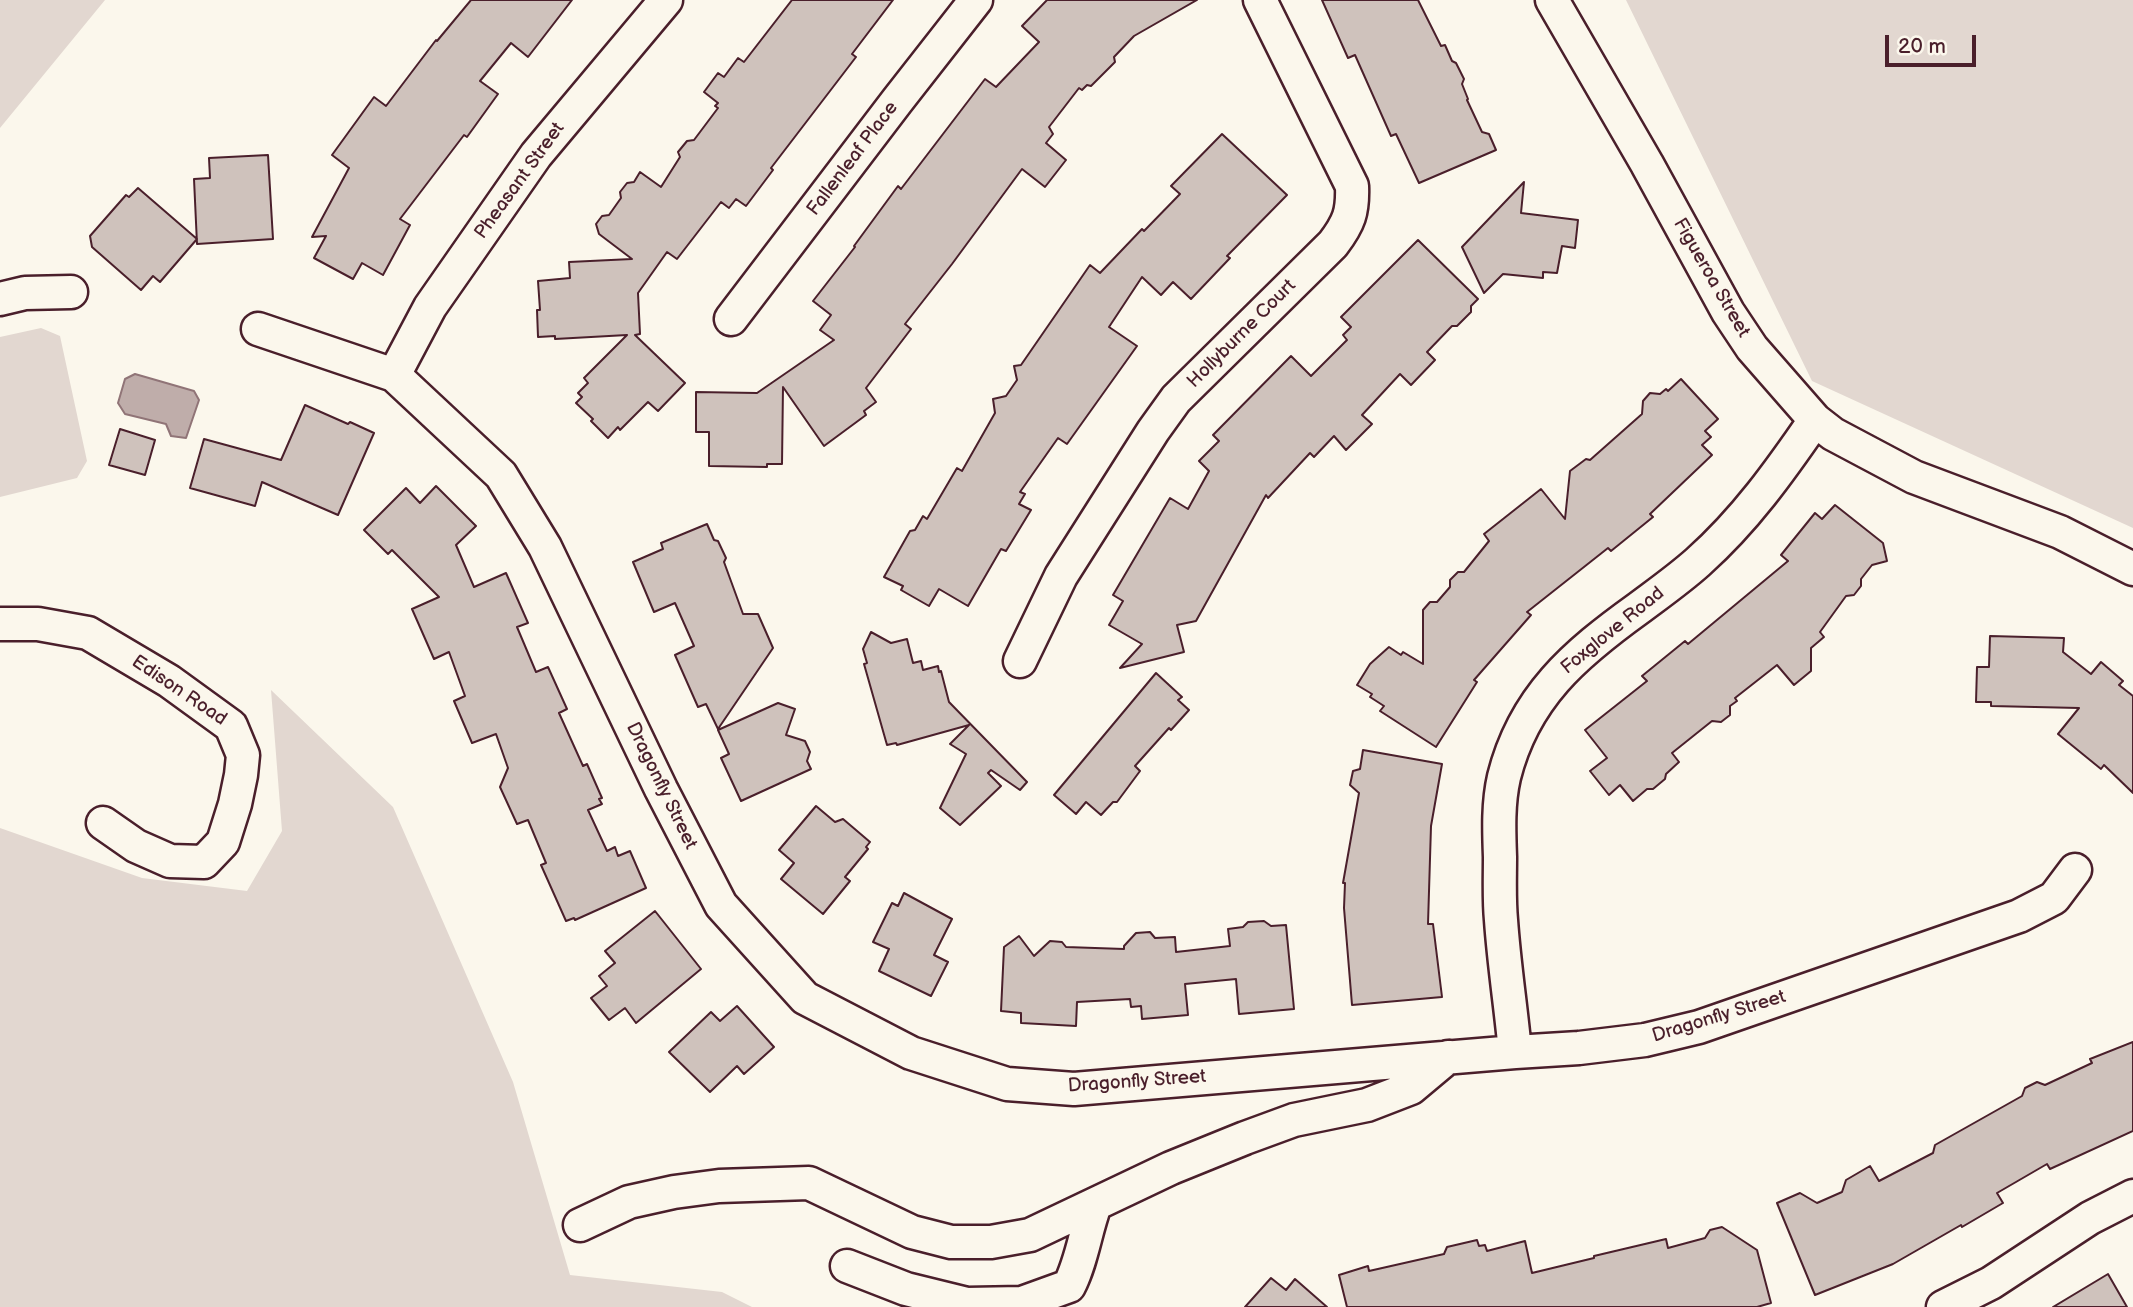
<!DOCTYPE html>
<style>
body{margin:0}
#map{position:relative;width:2133px;height:1307px;overflow:hidden;background:#fbf7ec;font-family:"Balsamiq Sans",sans-serif}
canvas{display:block}
.scale{position:absolute;left:1885px;top:35px;width:91px;height:32px;box-sizing:border-box;border:4px solid #4a1f2b;border-top:0;padding-left:9px;font-size:21px;line-height:24px;white-space:nowrap;color:#4a1f2b;-webkit-text-stroke:5px #fbf7ec;paint-order:stroke}
</style>
<div id="map">
<canvas width="2133" height="1307"></canvas>
<div class="scale">20 m</div>
</div>
<script>
const c = document.querySelector('canvas').getContext('2d');
c.lineJoin = 'round';
function paint(path, color) { c.fillStyle = color; c.fill(path, 'evenodd'); }
function strokePath(path, color, width, dash) { c.strokeStyle = color; c.lineWidth = width; c.lineCap = dash ? 'butt' : 'round'; c.setLineDash(dash || []); c.stroke(path); }
function label(font, color, halo, rows, align = 'center') {
  c.font = font + ' "Balsamiq Sans",sans-serif'; c.lineWidth = 7; c.setLineDash([]); c.textBaseline = 'middle'; c.strokeStyle = halo; c.fillStyle = color; for (const [text, x, y, turn = 0] of rows) {
    c.save(); c.translate(x, y); c.rotate((+turn || 0) * Math.PI / 180); c.textAlign = isNaN(turn) ? turn : align; if (halo) c.strokeText(text, 0, 0); c.fillText(text, 0, 0); c.restore();
  }
}
const green = new Path2D(`
 M0 0H105L0 128Z
 M1626 0H2133V528L1812 381Z
 M41 328 60 336 87 461 77 478 0 497V337Z
 M271 690 393 807 513 1082 570 1275 722 1292 752 1307H0V828L142 878 247 891 282 831Z`);
const water = new Path2D(`
 M135 374 194 391 199 400 186 438 171 436 166 424 125 414 118 403 125 379Z`);
const building = new Path2D(`
 M471 0H572L528 57 511 43 480 81 498 94 467 137 464 135 400 219 410 225 383 275 362 263 353 279 314 258 326 236 312 237 349 168 332 155 374 97 386 106 436 40 437 41Z
 M792 0H893L852 54 856 57 771 168 773 170 746 206 736 199 729 208 721 202 677 259 667 252 638 293 640 334 635 335 685 383 658 411 648 402 620 430 618 427 608 438 591 421 593 419 576 403 582 397 578 393 588 383 584 378 627 335 555 339V336L538 337 537 310H540L538 281 570 278 569 262 632 259 599 234 596 224 602 216 609 215 621 198 620 192 627 183 634 182 640 172 661 187 680 157 678 152 687 141 694 140 718 108 715 106 718 103 704 92 718 73 724 77 738 58 744 62Z
 M1047 0H1197L1134 36 1114 57 1115 62 1091 86 1087 85 1082 90 1079 88 1049 127 1053 134 1046 143 1066 160 1045 187 1022 169 952 264 905 324 911 329 866 388 876 402 864 411 866 415 824 446 783 387 782 464H767V467L709 466V432H696V392L757 393 834 340 820 330 831 315 813 301 855 247 854 246 898 186 901 189 985 79 996 87 1039 42 1022 26Z
 M1322 0H1418L1441 46 1445 45 1452 61 1456 63 1464 79 1462 84 1468 99 1467 100 1482 132 1489 134 1496 150 1419 183 1396 134 1391 136 1355 55 1348 58Z
 M1222 134 1287 195 1227 256 1230 258 1191 299 1173 282 1161 295 1142 277 1109 327 1137 346 1067 444 1058 438 1020 492 1025 494 1019 504 1031 510 1006 551 1001 549 968 606 939 589 929 606 901 590 903 586 884 577 910 531 915 530 923 516 927 519 957 468 962 471 995 413 993 399 1006 396 1017 380 1014 366 1021 365 1090 265 1100 273 1142 229 1144 231 1180 194 1171 186Z
 M268 155 273 239 197 244 194 179 210 178 209 158Z
 M1524 182 1521 213 1578 220 1575 248 1562 246 1557 273 1543 272V278L1503 274 1484 293 1462 247Z
 M138 188 197 239 160 282 153 276 141 290 92 247 90 236 126 195 129 197Z
 M1418 240 1478 299 1471 306V312L1457 326H1452L1427 352 1435 360 1411 385 1400 374 1362 415 1372 424 1346 450 1334 436 1314 457 1310 453 1268 498 1266 495 1196 621 1177 625 1184 652 1120 668 1142 644 1109 625 1123 601 1113 595 1170 498 1188 509 1209 471 1199 461 1219 441 1213 435 1291 356 1311 376 1347 340 1343 335 1351 327 1341 317Z
 M1681 379 1718 419 1705 431 1711 437 1702 445 1712 455 1650 514 1653 517 1611 551 1608 548 1527 612 1531 615 1474 680 1477 682 1436 747 1380 711 1384 706 1370 697 1372 694 1357 685 1370 664 1389 647 1401 655 1403 652 1423 664V610L1430 602H1437L1450 587V580L1458 572H1464L1489 541 1484 534 1541 489 1565 519 1570 471 1586 459 1590 460 1642 414 1643 401 1650 393 1660 394 1666 389 1668 391Z
 M305 405 348 424 350 422 374 433 338 515 262 482 255 506 190 488 204 439 281 460Z
 M120 429 155 440 145 475 109 465Z
 M436 486 476 526 456 545 474 587 506 573 528 623 517 627 536 672 548 667 567 709 559 713 583 766 587 764 602 798 599 799 602 804 588 810 607 851 615 847 618 856 630 851 646 888 575 920 574 918 566 921 541 865 546 863 528 820 517 824 500 787 508 768 496 734 472 743 454 701 465 696 449 652 434 659 412 609 439 597 392 550 388 554 364 530 406 488 420 503Z
 M1835 505 1883 543 1887 561 1872 565 1861 579V586L1854 595 1846 596 1820 632 1824 637 1811 648V671L1794 685 1777 665 1735 698 1737 701 1730 706V715L1721 722 1712 721 1672 753 1679 762 1666 774 1665 779 1653 789H1647L1633 801 1620 785 1609 795 1590 771 1607 758 1585 730 1647 681 1642 676 1685 641 1688 644 1788 561 1781 555 1815 513 1822 519Z
 M707 524 714 540 718 541 726 558 724 562 743 614H758L773 648 718 729 706 704 698 707 675 655 694 646 675 603 654 612 633 562 663 549 661 543Z
 M871 632 891 643 907 639 913 663 921 661 923 670 938 666 939 672 941 671 949 702 1027 782 1020 790 991 770 988 773 1001 786 960 825 940 808 966 754 950 744 969 725 897 745 896 743 887 745 864 664 867 663 863 649Z
 M1990 636 2064 638 2063 652 2091 674 2101 662 2123 681 2119 685 2133 696V793L2104 765 2101 769 2058 734 2079 708 1991 706V702H1976L1977 667H1989Z
 M1156 673 1182 697 1178 700 1189 710 1171 730 1169 728 1135 766 1140 771 1117 802H1113L1101 815 1086 802 1076 814 1054 795Z
 M778 703 795 709 786 735 805 741 810 752 807 761 811 769 741 801 721 758 729 754 718 730Z
 M1363 750 1442 764 1431 826 1428 924H1433L1442 997 1352 1005 1344 908 1345 883H1343L1359 793 1350 785 1353 771 1360 769Z
 M816 806 835 822 843 819 870 842 866 847 868 849 845 877 850 881 823 914 781 879 794 863 779 850Z
 M904 893 952 919 934 955 948 962 931 996 879 971 889 949 873 942 892 903 898 906Z
 M655 911 701 969 636 1023 625 1008 609 1020 591 998 607 986 599 976 615 963 605 951Z
 M1264 921 1271 926 1286 925 1294 1009 1239 1014 1236 979 1185 984 1188 1015 1142 1019 1141 1006 1131 1007 1130 999 1077 1002 1076 1026 1021 1023V1013L1001 1011 1004 947 1019 936 1034 956 1050 941 1062 942 1066 947 1124 949V946L1136 933 1150 932 1155 938 1175 937 1176 952 1230 946 1228 929 1243 927 1248 922Z
 M737 1006 774 1047 744 1074 737 1066 710 1092 669 1052 711 1012 720 1021Z
 M2133 1042V1131L2050 1169 2047 1164 1997 1193 2003 1203 1962 1227 1961 1225 1893 1264 1815 1295 1777 1203 1800 1193 1817 1203 1842 1192 1846 1180 1870 1166 1879 1181 1933 1153 1935 1145 2022 1096 2025 1088 2037 1082 2045 1085 2092 1063 2090 1059Z
 M1722 1227 1757 1250 1771 1303 1757 1307H1347L1339 1275 1368 1266 1369 1271 1444 1254 1447 1247 1477 1240 1479 1246 1485 1245 1487 1251 1525 1241 1532 1273 1594 1258V1256L1666 1239 1668 1248 1705 1238 1710 1230Z
 M2108 1274 2127 1307H2053Z
 M1271 1278 1286 1290 1295 1279 1327 1307H1245Z`);
const minor = new Path2D(`
 M1552 0 1647 164 1728 312 1752 348 1815 420 1833 434 1914 477 2060 532 2133 569
 M0 299 25 293 71 292
 M731 319 897 101 976 0
 M258 329 394 375 501 475 545 547 661 789 721 905 805 998 911 1053 1007 1084 1074 1089 1515 1052 1579 1048 1645 1040 1699 1027 2019 916 2054 898 2075 870
 M394 375 430 307 536 155 666 0
 M0 624H38L88 633 169 681 231 726 243 755 241 775 235 804 223 842 204 862 170 861 136 846 103 823
 M1020 661 1061 576 1153 431 1176 399 1333 244C1349 223 1353 212 1352 186L1260 0
 M1515 1052C1511 1008 1504 964 1501 920 1499 899 1500 878 1500 857 1499 830 1498 803 1504 777 1524 697 1575 654 1639 608 1659 593 1679 579 1698 562 1745 520 1780 471 1815 420
 M580 1225 629 1202 674 1192 719 1186 809 1183 912 1232 951 1242H991L1030 1235 1171 1168 1245 1138 1294 1120 1367 1105 1411 1088 1448 1057
 M847 1266 906 1289 967 1304 1022 1303 1069 1286C1082 1261 1085 1232 1095 1205
 M1943 1307 1991 1283 2090 1218 2133 1196`);
const streetNames = [
 ["Fallenleaf Place",853,159,-53],
 ["Pheasant Street",520,181,-54],
 ["Figueroa Street",1711,278,60],
 ["Hollyburne Court",1242,334,-45],
 ["Foxglove Road",1613,631,-39],
 ["Edison Road",179,691,34],
 ["Dragonfly Street",661,786,64],
 ["Dragonfly Street",1719,1017,-17],
 ["Dragonfly Street",1137,1082,-4]
];
paint(green, '#e2d7d0');
paint(water, '#bfadaa');
strokePath(water, '#907477', 2);
paint(building, '#cfc2bc');
strokePath(building, '#4a1f2b', 2);
strokePath(minor, '#4a1f2b', 37);
strokePath(minor, '#fbf7ec', 32);
label('19px', '#4a1f2b', '#fbf7ec', streetNames);
</script>
